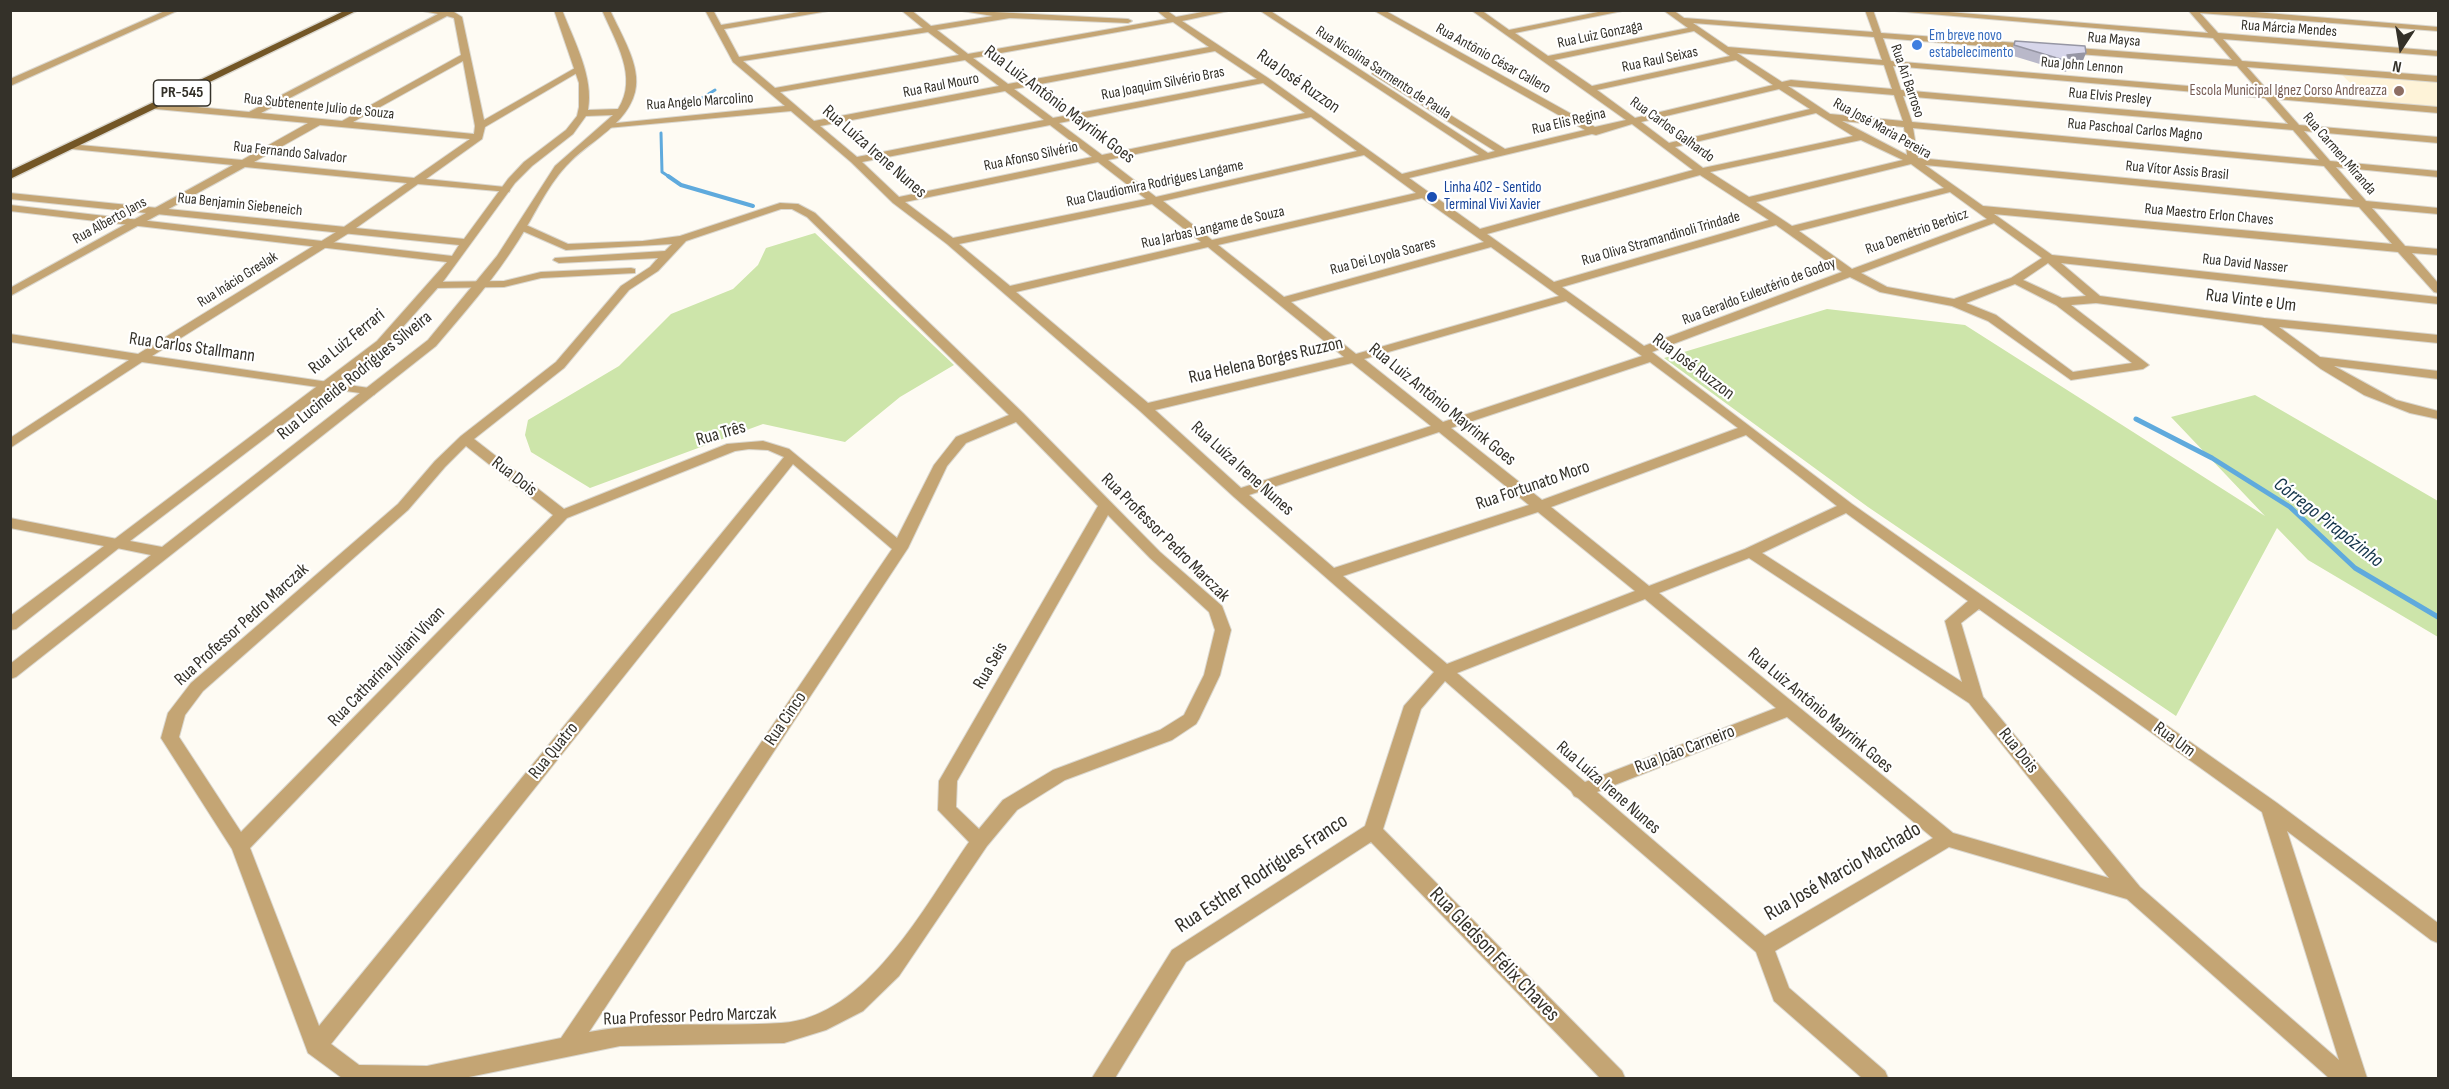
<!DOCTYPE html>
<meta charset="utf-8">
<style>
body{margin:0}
#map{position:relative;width:2449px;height:1089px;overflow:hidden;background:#fefbf3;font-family:"Sofia Sans Condensed",sans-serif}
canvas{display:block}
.frame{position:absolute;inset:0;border:12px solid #343129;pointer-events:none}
.north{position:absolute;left:2371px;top:18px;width:60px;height:60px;-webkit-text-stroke:4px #fff;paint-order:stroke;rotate:192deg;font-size:16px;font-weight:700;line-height:24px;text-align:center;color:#343129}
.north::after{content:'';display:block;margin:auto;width:21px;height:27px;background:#343129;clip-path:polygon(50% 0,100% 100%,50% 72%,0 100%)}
</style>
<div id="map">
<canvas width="2449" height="1089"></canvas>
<div class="frame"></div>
<div class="north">N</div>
</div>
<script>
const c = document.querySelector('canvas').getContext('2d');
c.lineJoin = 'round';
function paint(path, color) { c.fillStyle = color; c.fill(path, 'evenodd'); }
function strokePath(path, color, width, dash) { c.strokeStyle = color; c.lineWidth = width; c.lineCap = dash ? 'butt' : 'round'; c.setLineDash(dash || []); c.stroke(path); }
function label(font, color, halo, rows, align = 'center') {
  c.font = font + ' "Sofia Sans Condensed",sans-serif'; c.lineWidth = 4.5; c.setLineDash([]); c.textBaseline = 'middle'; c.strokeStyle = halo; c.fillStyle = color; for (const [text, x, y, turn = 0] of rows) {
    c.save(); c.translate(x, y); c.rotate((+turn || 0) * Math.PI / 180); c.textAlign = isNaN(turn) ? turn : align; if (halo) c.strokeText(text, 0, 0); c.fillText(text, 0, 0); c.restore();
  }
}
const built = new Path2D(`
 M2341 74 2438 82V107L2369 101Z`);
const green = new Path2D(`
 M815 233 954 365 900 397 845 442 763 424 590 488 531 452 525 435 528 420 619 366 671 314 733 289 758 265 766 248Z
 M1827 309 1965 325 2265 516 2171 417 2255 395 2438 501V637L2308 560 2277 528 2176 716 1868 507 1664 358Z`);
const streamFar2 = new Path2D(`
 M686 108 715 90
 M661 133 662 172 671 178`);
const streamFar1 = new Path2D(`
 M668 176 681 185 753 206`);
const stream = new Path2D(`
 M2136 419 2212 458 2290 507 2355 568 2438 617`);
const minor = new Path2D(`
 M167 10H179L10 86V79Z
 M418 10H456L454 12 462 17 484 120 575 68 582 70 485 127 482 139 426 179 505 187 510 190 509 192 418 184 349 233 152 356 369 388 374 389 376 392 374 395 142 362 10 448V438L129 360 10 342V334L138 354 341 229 407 183 245 167 10 296V288L233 165 72 149 67 146 69 144 242 160 308 123 156 109 151 106 156 103 249 112 438 14ZM447 16 454 18 461 55 342 121 261 113ZM463 61 475 126 474 134 353 122ZM320 125 470 139 414 178 254 162Z
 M705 10H713L721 25 812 10H834L724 29 739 57 923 28 901 10H911L931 26 993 16 956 10 1128 19 1132 21 1128 23 1010 18 937 30 968 54 1167 19 1156 10H1166L1176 17 1213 10H1233L1182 21 1268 78 1402 174 1479 155 1259 10H1269L1488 153 1495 151 1372 74V70H1378L1505 149 1585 130 1373 10H1384L1595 127 1626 120 1471 10H1481L1509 30 1608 10H1627L1515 33 1548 56 1688 28 1663 10H1673L1684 18 1873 32 1865 10H1873L1881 33 2032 44 2036 47 2032 50 1883 38 1891 61 2260 92 2237 66 2065 53 2061 50 2065 47 2232 60 2213 38 1883 10H1924L2208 33 2188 10H2230L2438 27V31L2200 13 2218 33 2438 51V56L2223 39 2242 61 2438 76V82L2247 67 2270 93 2438 107V113L2276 99 2299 125 2438 137V143L2304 131 2330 161 2438 171V177L2336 167 2366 201 2438 208V214L2372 208 2405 246 2438 249V255L2412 253 2438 283V293L2434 292 2398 252 1994 214 2052 255 2438 297V304L2061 263 2100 296 2264 318 2438 335V343L2279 327 2320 357 2438 371V379L2334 366 2396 400 2438 411V419L2410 413 2364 395 2321 369 2262 325 2096 303 2071 305 2149 365 2143 369 2071 380 1988 321 1952 306 1880 292 1850 277 1652 352 1852 504 2277 803 2438 923V943L2431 940 2287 831 2367 1078H2329L2127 899 1949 847 1775 951 1789 988 1885 1071 1888 1078H1862L1774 1001 1756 952 1578 798 1574 796 1571 791 1445 681 1421 709 1383 829 1622 1071 1625 1078H1600L1371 842 1186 962 1115 1078H1092L1172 950 1365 826 1404 706 1434 672 1234 497 1140 411 947 244 893 203 851 162 791 111 607 128V124L785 106 733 62ZM1173 22 1209 47 1008 84 973 58ZM1693 23 1874 37 1882 60 1728 47ZM1694 31 1730 56 1592 86 1554 60ZM928 32 959 55 775 88 743 61ZM1215 51 1257 79 1053 118 1014 89ZM1737 53 1884 65 1892 89 1791 80 1782 82ZM965 60 999 86 814 121 780 92ZM1736 60 1773 85 1635 118 1597 90ZM1893 66 2265 98 2288 124 1901 90ZM1263 83 1305 113 1102 155 1059 123ZM1788 86 1894 95 1903 121 1830 114ZM1779 89 1810 109 1669 143 1641 122ZM1005 91 1044 120 857 157 820 126ZM1903 96 2293 130 2319 160 1912 122ZM1816 113 1853 136 1703 168 1675 147ZM1311 117 1357 151 1156 197 1108 160ZM1842 121 1904 127 1907 155ZM1632 124 1693 170 1480 229 1409 178 1592 134 1596 135ZM1050 125 1092 157 899 197 862 162ZM1913 128 2324 166 2353 200 1918 158ZM1861 140 1903 160 1749 197 1710 172ZM1364 155 1416 193 1212 240 1163 201ZM1098 162 1146 199 953 238 905 202ZM1911 164 1944 188 1792 226 1756 202ZM1925 165 2359 207 2392 244 1983 206ZM1700 175 1769 220 1554 282 1487 234ZM1950 192 1987 219 1852 269 1799 231ZM1422 198 1484 242 1284 297 1218 245ZM1152 204 1201 242 1010 286 959 244ZM1994 223 2042 258 2011 278 1954 299 1887 287 1861 273ZM1776 225 1842 272 1644 346 1562 287ZM1208 247 1344 357 1148 403 1016 292ZM1491 247 1559 296 1356 354 1291 302ZM2048 263 2086 296 2062 298 2023 280ZM2015 284 2056 305 2132 363 2073 372 1996 315 1966 303ZM1566 301 1642 356 1443 422 1364 359ZM1650 362 1738 428 1542 500 1451 428ZM1352 363 1431 426 1241 488 1155 410ZM1439 432 1529 505 1334 568 1249 495ZM1746 435 1837 506 1745 549 1649 586 1551 507ZM1538 512 1635 591 1447 664 1343 576ZM1846 513 1968 601 1945 621 1962 682 1762 553ZM1749 558 1969 703 2109 878 1953 833 1659 593ZM1645 599 1776 708 1585 782 1457 673ZM1979 609 2262 812 2339 1060 2140 887 1983 697 1961 623ZM1787 717 1933 838 1765 936 1597 792Z
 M780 203 798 204 815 213 1023 413 1160 552 1222 606 1231 630 1220 675 1199 719 1196 724 1172 740 1065 780 1017 810 987 846 899 976 863 1011 826 1030 784 1043 620 1046 464 1078H342L308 1053 232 849 161 738 168 713 191 683 398 504 435 461 461 436 556 362 621 286 650 267 658 258 559 263 553 260 555 258 665 251 672 244 566 250 518 229V225H526L568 244 643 241 680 236ZM781 209H792L807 217 1009 415 956 437 934 465 897 538 789 449 763 441 727 444 564 509 474 439 564 368 629 290 658 271 686 241ZM1016 422 1098 506 939 781 938 810 969 842C925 905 867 1018 781 1023 717 1027 652 1020 589 1032L908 548 947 466 966 443ZM466 446 553 515 241 832 179 737 185 715 203 691 408 510 445 467ZM749 449 768 450 784 457 319 1026 250 848 567 518 735 451ZM793 464 892 549 561 1038 427 1066 359 1065 331 1044ZM1108 515 1150 558 1209 612 1215 630 1204 675 1184 715 1160 730 1053 770 1003 800 979 829 956 807 957 781Z
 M631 268 635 269V273L541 278 504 287 433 288 427 285 433 282 504 281 541 272Z
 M10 518 117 539 124 544 16 629 10 630V616L104 546 10 528Z`);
const tertiary = new Path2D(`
 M554 10H562C574 41 594 77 588 110L618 109C639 77 615 41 602 10H610C620 33 642 66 635 92 627 124 592 140 571 161 548 183 535 215 518 241 494 279 465 312 436 346L16 677 10 679V664L151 555 112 547 110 544 112 541 377 341 447 262 10 211V205L452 256 459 245 10 199V193L464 239 508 179 524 162 566 130 577 116 579 107V83ZM613 115 555 166 497 256 428 340 162 547 130 541 385 347 442 283 515 183 532 166 573 134 586 116Z`);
const trunk = new Path2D(`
 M346 10H358L10 179V171Z`);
const wall = new Path2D(`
 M2015 41 2082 63 2069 65 2066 72 2010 55Z`);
const shadedWall = new Path2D(`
 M2086 53 2082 63 2069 65 2070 62 2067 55Z`);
const building = new Path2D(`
 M2015 41 2085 46 2086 53 2067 55 2070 62 2014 45Z`);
const markers = [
 [1917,45,6,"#3f7fe0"],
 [2399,91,6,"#8d6e63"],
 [1432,197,6,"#1a4fb4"]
];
const farStreetnames = [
 ["Rua Márcia Mendes",2289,29,4],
 ["Rua Luiz Gonzaga",1600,35,-12],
 ["Rua Maysa",2114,40,5],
 ["Rua Antônio César Callero",1493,59,29],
 ["Rua Raul Seixas",1660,60,-12],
 ["Rua John Lennon",2082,66,5],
 ["Rua Nicolina Sarmento de Paula",1383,73,33],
 ["Rua Ari Barroso",1907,81,71],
 ["Rua Joaquim Silvério Bras",1163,84,-11],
 ["Rua Raul Mouro",941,86,-11],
 ["Rua Elvis Presley",2110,97,5],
 ["Rua Angelo Marcolino",700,102,-4],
 ["Rua Subtenente Julio de Souza",319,107,6],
 ["Rua Elis Regina",1569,122,-13],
 ["Rua José Maria Pereira",1882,129,29],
 ["Rua Carlos Galhardo",1672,130,36],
 ["Rua Paschoal Carlos Magno",2135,130,5],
 ["Rua Fernando Salvador",290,153,6],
 ["Rua Carmen Miranda",2339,154,49],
 ["Rua Afonso Silvério",1031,157,-12],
 ["Rua Vítor Assis Brasil",2177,171,5],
 ["Rua Claudiomira Rodrigues Langame",1155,184,-12],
 ["Rua Benjamin Siebeneich",240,205,6],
 ["Rua Maestro Erlon Chaves",2209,215,5],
 ["Rua Alberto Jans",110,221,-29],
 ["Rua Jarbas Langame de Souza",1213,228,-13],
 ["Rua Demétrio Berbicz",1917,232,-20],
 ["Rua Oliva Stramandinoli Trindade",1661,239,-16],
 ["Rua Dei Loyola Soares",1383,257,-15],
 ["Rua David Nasser",2245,264,6],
 ["Rua Inácio Greslak",238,280,-32],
 ["Rua Geraldo Euleutério de Godoy",1759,292,-21]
];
const farShopnames = [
 ["Em breve novo",1929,36],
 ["estabelecimento",1929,53]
];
const farEducationnames = [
 ["Escola Municipal Ignez Corso Andreazza",2387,91]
];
const farTransitnames = [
 ["Linha 402 - Sentido",1444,188],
 ["Terminal Vivi Xavier",1444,205]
];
const shields = [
 [182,93,57]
];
const shieldNames = [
 ["PR-545",182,93]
];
const streetNames = [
 ["Rua José Ruzzon",1298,82,35],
 ["Rua Luiz Antônio Mayrink Goes",1059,105,37],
 ["Rua Luíza Irene Nunes",874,152,41],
 ["Rua Vinte e Um",2251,301,7],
 ["Rua Luiz Ferrari",347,342,-39],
 ["Rua Carlos Stallmann",192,348,8],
 ["Rua Helena Borges Ruzzon",1266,361,-13],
 ["Rua José Ruzzon",1693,367,37],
 ["Rua Lucineide Rodrigues Silveira",355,376,-39],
 ["Rua Luiz Antônio Mayrink Goes",1442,405,39],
 ["Rua Três",721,434,-16],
 ["Rua Luíza Irene Nunes",1242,469,42],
 ["Rua Dois",514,477,38],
 ["Rua Fortunato Moro",1533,486,-19],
 ["Rua Professor Pedro Marczak",1165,538,45],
 ["Rua Professor Pedro Marczak",242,625,-42],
 ["Rua Seis",991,666,-60],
 ["Rua Catharina Juliani Vivan",387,667,-46],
 ["Rua Luiz Antônio Mayrink Goes",1820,711,40],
 ["Rua Cinco",786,719,-56],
 ["Rua Um",2174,740,36],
 ["Rua João Carneiro",1685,750,-21],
 ["Rua Quatro",554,751,-51],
 ["Rua Dois",2018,751,51],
 ["Rua Luíza Irene Nunes",1608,788,41],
 ["Rua Professor Pedro Marczak",690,1017,-2]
];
const waterNames = [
 ["Córrego Pirapózinho",2328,523,38]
];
const nearStreetnames = [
 ["Rua José Marcio Machado",1843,872,-30],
 ["Rua Esther Rodrigues Franco",1262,874,-33],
 ["Rua Gledson Félix Chaves",1494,955,46]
];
paint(built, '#fef3d8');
paint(green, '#cde5aa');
strokePath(streamFar2, '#5faadd', 3);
strokePath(streamFar1, '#5faadd', 4);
strokePath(stream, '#5faadd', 5);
strokePath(minor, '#dad7cf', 2);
strokePath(tertiary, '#dad7cf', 2);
strokePath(trunk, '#dad7cf', 3);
paint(minor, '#c4a574');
paint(tertiary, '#c4a574');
paint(trunk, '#735626');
paint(wall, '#b9b8c9');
paint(shadedWall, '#9696a4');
paint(building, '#d7d6ea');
strokePath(building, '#9696a4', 1.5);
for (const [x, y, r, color] of markers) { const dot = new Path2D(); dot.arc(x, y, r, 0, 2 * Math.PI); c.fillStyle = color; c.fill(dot); strokePath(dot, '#fff', 2); }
label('15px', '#343129', '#fff', farStreetnames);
label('15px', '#366cbe', '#fff', farShopnames, 'left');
label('15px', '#785e54', '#fff', farEducationnames, 'right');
label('15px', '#164399', '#fff', farTransitnames, 'left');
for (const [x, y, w] of shields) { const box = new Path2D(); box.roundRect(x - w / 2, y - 13, w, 26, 4.5); c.fillStyle = '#fff'; c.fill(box); strokePath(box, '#343129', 1.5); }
label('bold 16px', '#343129', null, shieldNames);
label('18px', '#343129', '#fff', streetNames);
label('italic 20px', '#13344a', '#fff', waterNames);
label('21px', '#343129', '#fff', nearStreetnames);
</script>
